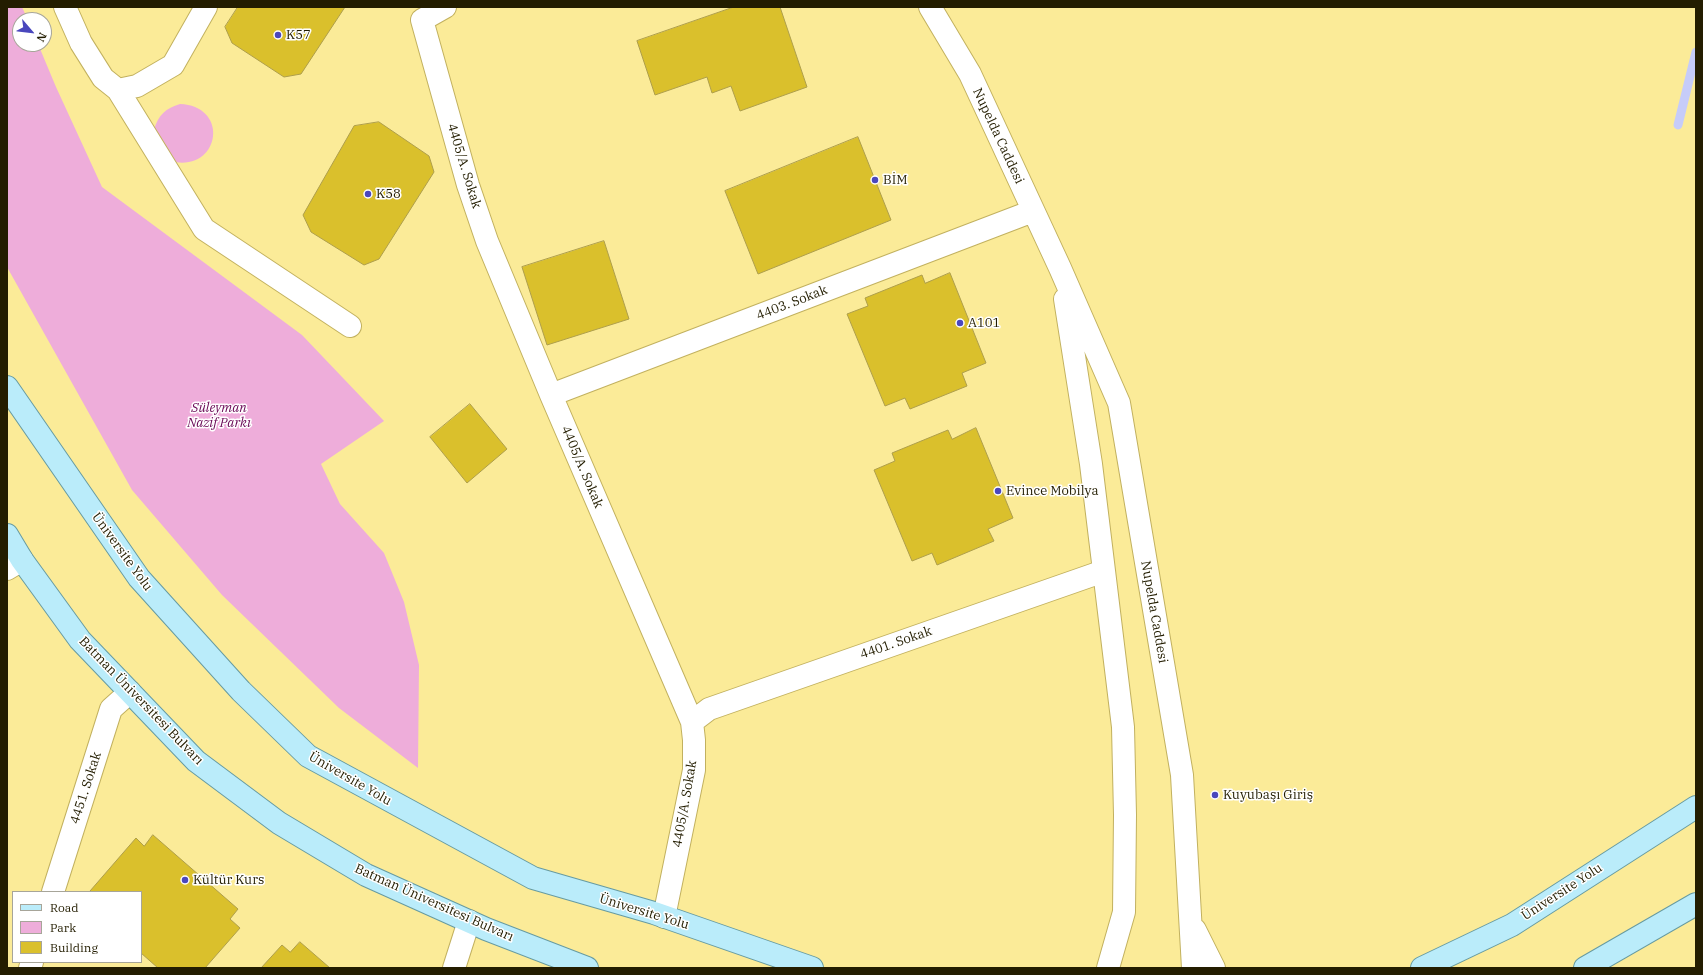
<!DOCTYPE html>
<meta charset="utf-8">
<style>
body{margin:0}
#map{position:relative;width:1703px;height:975px;overflow:hidden;background:#fbeb98;font-family:"IBM Plex Serif",serif}
canvas{display:block}
.frame{position:absolute;inset:0;border:8px solid #231d00;pointer-events:none}
.legend{position:absolute;left:12px;top:891px;width:130px;height:72px;box-sizing:border-box;background:#fff;border:1px solid #a7a599;margin:0;padding:5px 7px;list-style:none;font-size:12px;color:#231d00}
.legend li{display:flex;align-items:center;gap:8px;height:20px}
.legend b{width:20px;border:1px solid #a7a599}
.north{position:absolute;left:12px;top:12px;width:40px;height:40px;box-sizing:border-box;background:#fff;border:1px solid #a7a599;border-radius:50%;rotate:118deg;font-size:11px;font-weight:700;line-height:16px;text-align:center;color:#231d00}
.north::after{content:'';display:block;margin:auto;width:14px;height:18px;background:#4a47bd;clip-path:polygon(50% 0,100% 100%,50% 72%,0 100%)}
</style>
<div id="map">
<canvas width="1703" height="975"></canvas>
<div class="frame"></div>
<ul class="legend">
<li><b style="height:5px;background:#baecfa"></b>Road</li>
<li><b style="height:11px;background:#eeadda"></b>Park</li>
<li><b style="height:11px;background:#dac02c"></b>Building</li>
</ul>
<div class="north">N</div>
</div>
<script>
const c = document.querySelector('canvas').getContext('2d');
c.lineJoin = 'round';
function paint(path, color) { c.fillStyle = color; c.fill(path, 'evenodd'); }
function strokePath(path, color, width, dash) { c.strokeStyle = color; c.lineWidth = width; c.lineCap = dash ? 'butt' : 'round'; c.setLineDash(dash || []); c.stroke(path); }
function label(font, color, halo, rows, align = 'center') {
  c.font = font + ' "IBM Plex Serif",serif'; c.lineWidth = 3; c.setLineDash([]); c.textBaseline = 'middle'; c.strokeStyle = halo; c.fillStyle = color; for (const [text, x, y, turn = 0] of rows) {
    c.save(); c.translate(x, y); c.rotate((+turn || 0) * Math.PI / 180); c.textAlign = isNaN(turn) ? turn : align; if (halo) c.strokeText(text, 0, 0); c.fillText(text, 0, 0); c.restore();
  }
}
const green = new Path2D(`
 M7 7H22L28 20H20V44H38L56 87 102 187 302 335 384 421 321 464 340 504 384 553 404 602 419 665 418 768 339 708 222 595 132 490 7 267Z
 M180 104C231 106 220 174 170 161L154 130C158 115 166 108 180 104Z`);
const stream = new Path2D(`
 M1678 125 1696 52`);
const building = new Path2D(`
 M238 7H345L301 74 284 77 232 43 225 27Z
 M734 7H780L807 87 740 111 731 86 712 93 707 77 655 95 637 41Z
 M379 122 429 156 434 172 379 259 364 265 311 232 303 215 354 126Z
 M858 137 891 220 758 274 725 191Z
 M604 241 629 319 547 345 522 267Z
 M950 273 986 363 962 373 967 386 910 409 905 398 885 406 847 314 868 306 865 298 922 275 925 283Z
 M470 404 507 449 467 483 430 437Z
 M976 428 1013 518 988 529 994 541 937 565 932 553 912 561 874 470 895 461 892 453 948 430 952 439Z
 M153 835 238 909 230 919 240 928 205 968H158L141 953V892H91L90 891 136 838 144 846Z
 M300 942 330 968H261L282 945 290 952Z`);
const minor = new Path2D(`
 M65 7 81 43 103 78 118 90 137 86 173 65 206 7
 M445 7 422 20 468 185 487 241 551 395 692 722 694 740V770L664 917
 M930 7 970 74 1060 268 1119 403 1182 775 1193 968
 M118 90 204 229 350 326
 M1065 299 1091 464 1123 727 1125 815 1124 912 1108 968
 M551 395 1033 211
 M7 569 22 560
 M692 722 709 709 1104 571
 M53 892 111 709 130 692
 M1195 930 1214 968
 M30 968 32 962
 M454 968 469 921`);
const major = new Path2D(`
 M7 387 139 578 241 691 308 756 533 878 654 913 812 968
 M7 535 22 560 80 640 196 761 279 823 366 875 486 929 587 968
 M1422 968 1512 925 1696 807
 M1585 968 1696 904`);
const markers = [
 [278,35,4,"#4a47bd"],
 [875,180,4,"#4a47bd"],
 [368,194,4,"#4a47bd"],
 [960,323,4,"#4a47bd"],
 [998,491,4,"#4a47bd"],
 [1215,795,4,"#4a47bd"],
 [185,880,4,"#4a47bd"]
];
const poiNames = [
 ["K57",286,35],
 ["BİM",883,180],
 ["K58",376,194],
 ["A101",968,323],
 ["Evince Mobilya",1006,491],
 ["Kuyubaşı Giriş",1223,795],
 ["Kültür Kurs",193,880]
];
const streetNames = [
 ["Nupelda Caddesi",998,136,65],
 ["4405/A. Sokak",464,166,73],
 ["4403. Sokak",792,303,-21],
 ["4405/A. Sokak",582,467,67],
 ["Üniversite Yolu",122,552,54],
 ["Nupelda Caddesi",1154,612,80],
 ["4401. Sokak",896,643,-19],
 ["Batman Üniversitesi Bulvarı",141,701,46],
 ["Üniversite Yolu",350,779,30],
 ["4451. Sokak",86,788,-72],
 ["4405/A. Sokak",685,804,-80],
 ["Üniversite Yolu",1562,892,-33],
 ["Batman Üniversitesi Bulvarı",434,903,24],
 ["Üniversite Yolu",644,912,17]
];
const parkNames = [
 ["Süleyman",219,408],
 ["Nazif Parkı",219,423]
];
paint(green, '#eeadda');
strokePath(stream, '#c6ccf9', 9);
paint(building, '#dac02c');
strokePath(building, '#ae9e4b', 1);
strokePath(minor, '#c2b15f', 24);
strokePath(major, '#679ba1', 24);
strokePath(minor, '#fff', 22);
strokePath(major, '#baecfa', 22);
for (const [x, y, r, color] of markers) { const dot = new Path2D(); dot.arc(x, y, r, 0, 2 * Math.PI); c.fillStyle = color; c.fill(dot); strokePath(dot, '#fff', 1.5); }
label('13px', '#231d00', '#fff', poiNames, 'left');
label('13px', '#231d00', '#fff', streetNames);
label('italic 13px', '#680755', '#fff', parkNames);
</script>
